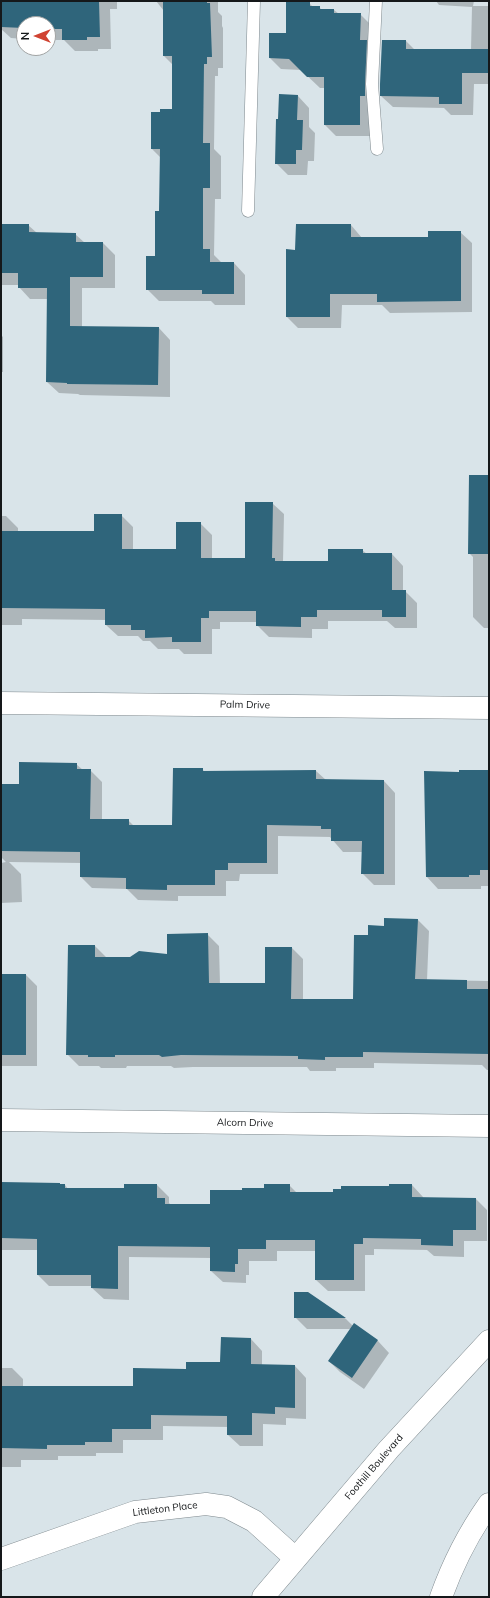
<!DOCTYPE html>
<style>
body{margin:0}
#map{position:relative;width:490px;height:1598px;overflow:hidden;background:#d9e4e9;font-family:Mulish,sans-serif}
canvas{display:block}
.frame{position:absolute;inset:0;border:2px solid #15181a;pointer-events:none}
.north{position:absolute;left:16px;top:16px;width:40px;height:40px;box-sizing:border-box;background:#fff;border:1px solid #a1a3a3;border-radius:50%;rotate:270deg;font-size:11px;font-weight:700;line-height:16px;text-align:center;color:#15181a}
.north::after{content:'';display:block;margin:auto;width:14px;height:18px;background:#d04332;clip-path:polygon(50% 0,100% 100%,50% 72%,0 100%)}
</style>
<div id="map">
<canvas width="490" height="1598"></canvas>
<div class="frame"></div>
<div class="north">N</div>
</div>
<script>
const c = document.querySelector('canvas').getContext('2d');
c.lineJoin = 'round';
function paint(path, color) { c.fillStyle = color; c.fill(path, 'evenodd'); }
function strokePath(path, color, width, dash) { c.strokeStyle = color; c.lineWidth = width; c.lineCap = dash ? 'butt' : 'round'; c.setLineDash(dash || []); c.stroke(path); }
function label(font, color, halo, rows, align = 'center') {
  c.font = font + ' Mulish,sans-serif'; c.lineWidth = 4; c.setLineDash([]); c.textBaseline = 'middle'; c.strokeStyle = halo; c.fillStyle = color; for (const [text, x, y, turn = 0] of rows) {
    c.save(); c.translate(x, y); c.rotate((+turn || 0) * Math.PI / 180); c.textAlign = isNaN(turn) ? turn : align; if (halo) c.strokeText(text, 0, 0); c.fillText(text, 0, 0); c.restore();
  }
}
const shadow = new Path2D(`
 M1 1H117V9H110L111 49H98V51H75L64 40H48V24H24V39L11 38 1 29Z
 M156 1H218V12L222 16V26L223 28V68H218V76H215L214 149 221 156V199H215L214 255 221 262 234 263 245 275V305H215L211 301H159L147 289 156 257 160 212 161 158 152 149 161 113 173 110V65L164 56V11Z
 M436 1H474L473 6H489V84H474L473 115H451L444 108 393 107 381 96 406 41 415 50H471L472 7 439 5Z
 M309 3 313 7H319L322 10H334L339 14H360L372 26 371 136H336L324 124V88H320L301 70 281 69 270 58Z
 M298 96 309 108V127L315 133 314 161H308L307 175H288L276 163 278 120Z
 M1 225H28L37 233 75 234 85 243H103L115 255V288H82V327L159 328 170 340V397L80 395 78 394 59 393 47 382 48 299H30L19 287V285H1Z
 M351 225 362 238H429L460 232 472 243V312L390 313 382 305H342L341 328H298L287 317 296 251Z
 M1 335 3 337V372H1Z
 M272 503 284 514 283 562H329L362 550 367 554H392L403 566V591H405L417 603V628H395L387 621H328V629H312V638L269 637 257 625V622H220V629H212V654H184L179 649H158L150 641H143L138 636H118L106 625V620L22 619V625H1V516H6L18 528V532H95L121 515 133 527V550H177L200 523 212 535V559H246Z
 M489 515V628H484L473 617V557L469 553Z
 M76 764 83 770H90L102 782V820H128L134 826H173L202 769 205 772 316 771 326 780 384 781 395 793V885H374L362 873 363 852H343L330 837 278 836V874H240L239 881H226V896H178V901L138 900 127 889 92 888 81 877V863L9 862 21 874 22 902 1 903V863L6 862 1 857V785H20Z
 M425 772H489V886H481V889H438L427 877Z
 M418 920 429 931 427 980 489 981V1070H487L482 1065 374 1063V1068H336V1071H310L307 1067H193L174 1068 171 1066H127L126 1068H101L99 1066H79L67 1054 95 946 106 957 131 958 168 955 207 934 219 946 220 984H266L292 948 303 959V1000H354L369 936 385 927Z
 M1 975H26L37 986V1066H1Z
 M1 1183 65 1185 68 1189H125L157 1185 169 1197V1203L171 1205H211L243 1191 289 1185 297 1193H334L412 1185 423 1197V1198L476 1199 487 1210V1241H464V1257L434 1256 427 1250 374 1249V1255H365V1291H328L316 1280V1251H277V1261H249V1275H246V1283L223 1282 211 1271V1258L129 1257V1300L104 1299 92 1288V1286H49L38 1275V1250H1Z
 M308 1293 346 1319 353 1326 354 1325 378 1341 389 1353 364 1389 340 1372 329 1361 351 1329H307L295 1317Z
 M251 1339 262 1351V1365L295 1366 306 1378V1419L286 1418V1425L263 1424V1446H240L228 1435V1427L163 1426V1440H123V1453H96V1456H58V1460H21V1467H2L1 1476V1368H12L23 1379V1387H134L187 1370 221 1363Z`);
const building = new Path2D(`
 M1 1H99L100 37H87V40H62V29H48V24H24V28L1 27Z
 M163 1H207V3H210L212 57H207V64H204L203 143H210V188H203V249H210V262H234V294H202V290H146V256H155V211H159L160 149H151V112H160V109H172V56H163Z
 M286 2H310V6H320V9H334V13H361L360 40H367L365 84V96H360V125H324V77H307L289 59 269 58V33H286Z
 M382 40H406V49H489V73H462V104H439V97L380 96V84Z
 M279 94 298 95 297 120H303L302 150H296V164H275L276 119H278Z
 M1 224H29V232L76 233V242H103V277H70V326L159 327 158 385 67 384V383L46 382 47 288H18V273H1Z
 M296 224H351V237H428V231H461V301L377 302V294H330V317H286V249L295 250Z
 M469 475H489V554H468Z
 M245 502H273L272 558H275V561H328V549H363V553H392V590H406V617H382V610H317V617H301V627L256 626V611H209V618H201V642H172V637L145 638V630H131V625H105V609L1 608V531H94V514H122V549H176V522H201V558H245Z
 M19 762 77 763V769H91L90 819H129V825H172L173 768H203V771L316 770V779L384 780V874H361L362 841H331V829H321V826L267 825V863H228V870H215V885H167V890L126 889V878L80 877V852L1 851V784H19Z
 M459 770H489V870H480V875H469V877H426L424 771 459 772Z
 M384 918 418 919 415 979 467 980V989H489V1054L363 1052V1057H325V1060L298 1059V1056L181 1055 162 1057 159 1055H115V1057H88V1055H66L68 945H95V957H130L139 951 167 954V934L208 933 209 983H265V947H292L291 999H353L354 935H368V925L384 926Z
 M1 974H26V1055H1Z
 M1 1182 60 1183V1184H65V1188H124V1184H157V1198H165V1204H210V1190H242V1188H264V1184H290V1192H333V1189H341V1186H389V1184H412V1197L476 1198V1230H453V1246L421 1245V1239L363 1238V1244H354V1280H315V1240H266V1249H238V1264H235V1272L210 1271V1247L118 1246V1289L91 1288V1275H37V1239L1 1238Z
 M294 1292H308L346 1318H294Z
 M354 1323 378 1340 352 1378 328 1361Z
 M221 1337 251 1338V1364L295 1365V1408L275 1407V1414L252 1413V1435H227V1416L151 1415V1429H112V1442H85V1445H47V1449L1 1448V1386H133V1368L186 1369V1362H220Z`);
const lane = new Path2D(`
 M376 1 372 84 377 149
 M248 211 254 1`);
const street = new Path2D(`
 M1 1120 489 1126
 M1 1559 135 1512 206 1504 227 1507 254 1521 295 1558
 M441 1597C452 1566 470 1531 489 1504`);
const secondary = new Path2D(`
 M1 703 489 708`);
const primary = new Path2D(`
 M263 1597 389 1449 489 1341`);
const streetNames = [
 ["Palm Drive",245,705,1],
 ["Alcorn Drive",245,1123,1],
 ["Foothill Boulevard",374,1467,-49],
 ["Littleton Place",165,1509,-7]
];
paint(shadow, '#0003');
paint(building, '#2f657b');
strokePath(lane, '#7e888d', 13);
strokePath(street, '#7e888d', 23);
strokePath(secondary, '#7e888d', 23);
strokePath(primary, '#7e888d', 23);
strokePath(lane, '#fff', 12);
strokePath(street, '#fff', 22);
strokePath(secondary, '#fff', 22);
strokePath(primary, '#fff', 22);
label('10px', '#15181a', '#fff', streetNames);
</script>
